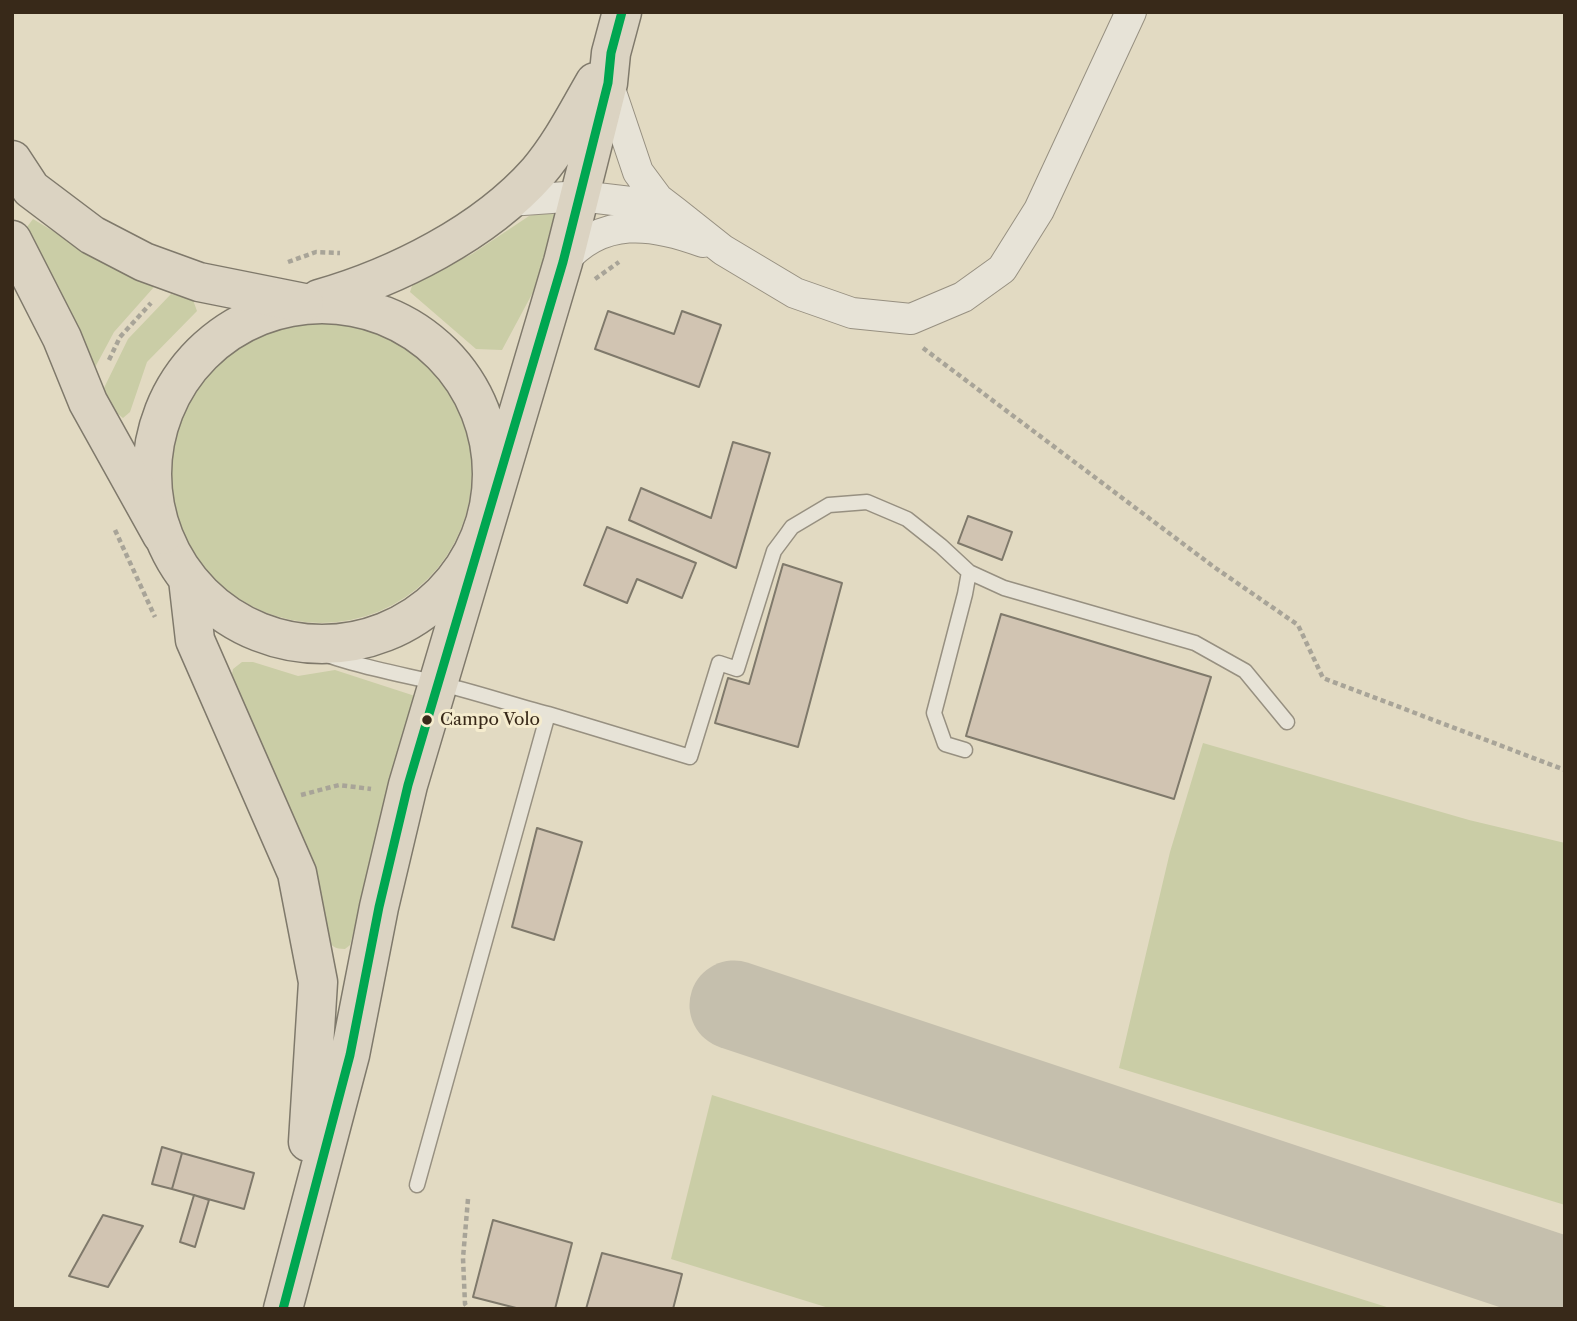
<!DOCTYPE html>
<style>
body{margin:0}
#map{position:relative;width:1577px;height:1321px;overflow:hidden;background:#e2dac2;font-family:"Libre Caslon Text",serif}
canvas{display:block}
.frame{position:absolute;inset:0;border:14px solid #382919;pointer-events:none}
</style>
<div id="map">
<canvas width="1577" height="1321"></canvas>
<div class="frame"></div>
</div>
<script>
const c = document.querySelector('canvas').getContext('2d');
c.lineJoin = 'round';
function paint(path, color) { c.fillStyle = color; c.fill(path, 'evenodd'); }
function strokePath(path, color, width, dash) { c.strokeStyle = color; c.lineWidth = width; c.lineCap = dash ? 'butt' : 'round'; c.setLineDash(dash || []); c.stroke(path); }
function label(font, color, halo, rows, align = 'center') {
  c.font = font + ' "Libre Caslon Text",serif'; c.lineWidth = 6; c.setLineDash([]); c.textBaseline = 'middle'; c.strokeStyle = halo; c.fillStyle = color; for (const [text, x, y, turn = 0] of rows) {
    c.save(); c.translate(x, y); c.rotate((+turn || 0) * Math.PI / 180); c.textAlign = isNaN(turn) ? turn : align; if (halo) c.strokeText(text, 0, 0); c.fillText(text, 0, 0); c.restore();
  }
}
const green = new Path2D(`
 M556 210 552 244 539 281 502 350 476 349 410 292 413 283 472 254 529 216Z
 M33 219 128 276 154 287 114 332 92 373 27 227Z
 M171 294 193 300 197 311 147 362 130 412 123 418 114 411 101 394 128 339Z
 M170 472a151 151 0 1 1 302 0a151 151 0 1 1-302 0Z
 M242 662H253L298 676 335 670 415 696 350 945 345 949C335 949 331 946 326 938L231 679 233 669Z
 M1203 743 1469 820 1565 843V1205L1119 1068 1170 852Z
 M712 1095 1393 1309H832L671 1259Z`);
const taxiway = new Path2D(`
 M734 1005 1565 1282`);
const building = new Path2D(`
 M608 311 674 334 682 311 721 325 699 387 595 349Z
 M733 442 770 453 736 568 629 520 641 488 711 518Z
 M968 516 1012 532 1002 560 958 543Z
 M607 527 696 563 682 598 637 579 627 603 584 585Z
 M783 564 842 583 798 747 715 723 728 678 749 684Z
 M1001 614 1211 677 1174 799 966 736Z
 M537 828 582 842 554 940 512 927Z
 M162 1147 182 1153 172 1189 152 1184Z
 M182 1153 254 1173 244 1209 172 1189Z
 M194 1195 209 1200 195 1247 180 1242Z
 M103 1215 143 1226 108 1287 69 1276Z
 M493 1220 572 1243 555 1309H520L473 1297Z
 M602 1253 682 1274 673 1309H586Z`);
const path = new Path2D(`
 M288 262 316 252 340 253
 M595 279 619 262
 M923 348 1214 567 1298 625 1323 678 1565 770
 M109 360 120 337 151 303
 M115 530 155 617
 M301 795 339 785 371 789
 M468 1199 463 1258 465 1304 469 1309`);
const lane = new Path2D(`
 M297 643C340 663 386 671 433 682 472 691 510 704 548 714
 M965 750 945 744 934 713 965 594 969 572
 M417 1185 548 714 690 757 719 663 737 669 774 551 792 527 829 505 867 502 907 519 941 546 969 572 1004 588 1195 643 1245 671 1287 722`);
const street = new Path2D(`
 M608 83 638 172 658 199 675 212 723 250 795 293 852 313 911 319 963 297 1002 269 1039 210 1131 12
 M509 201 580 196 639 203 674 212
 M563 262C602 216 652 223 703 242`);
const primary = new Path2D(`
 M319 299C396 277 484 233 538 172 561 145 577 113 595 82
 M152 474a170 170 0 1 1 340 0a170 170 0 1 1-340 0Z
 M188 579 195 640 297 873 318 982 308 1142
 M283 1309 350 1055 379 907 408 785 563 262 608 83 611 53 622 12`);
const highway = new Path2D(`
 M12 160 31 189 92 235 144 262 199 282 304 303
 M12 240 62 338 88 402 162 535`);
const bus1 = new Path2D(`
 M283 1309 350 1055 379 907 408 785 563 262 608 83 611 53 622 12`);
const markers = [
 [427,720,6,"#382919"]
];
const busNames = [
 ["Campo Volo",440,720]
];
paint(green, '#cacda6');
strokePath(taxiway, '#c5bfad', 89);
paint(building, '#d1c4b2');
strokePath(building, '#7f796b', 2);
strokePath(lane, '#979081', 17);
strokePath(street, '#979081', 32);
strokePath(primary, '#7f796b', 41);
strokePath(highway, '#7f796b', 41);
strokePath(path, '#a8a498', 4.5, [5, 3.5]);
strokePath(lane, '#e7e3d7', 14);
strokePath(street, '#e7e3d7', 30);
strokePath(primary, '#dbd3c2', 38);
strokePath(highway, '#dbd3c2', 38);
strokePath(bus1, '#00a651', 9);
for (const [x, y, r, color] of markers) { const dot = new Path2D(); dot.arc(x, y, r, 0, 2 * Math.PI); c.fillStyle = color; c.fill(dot); strokePath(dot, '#f5ecce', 2.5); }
label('17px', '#382919', '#f5ecce', busNames, 'left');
</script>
